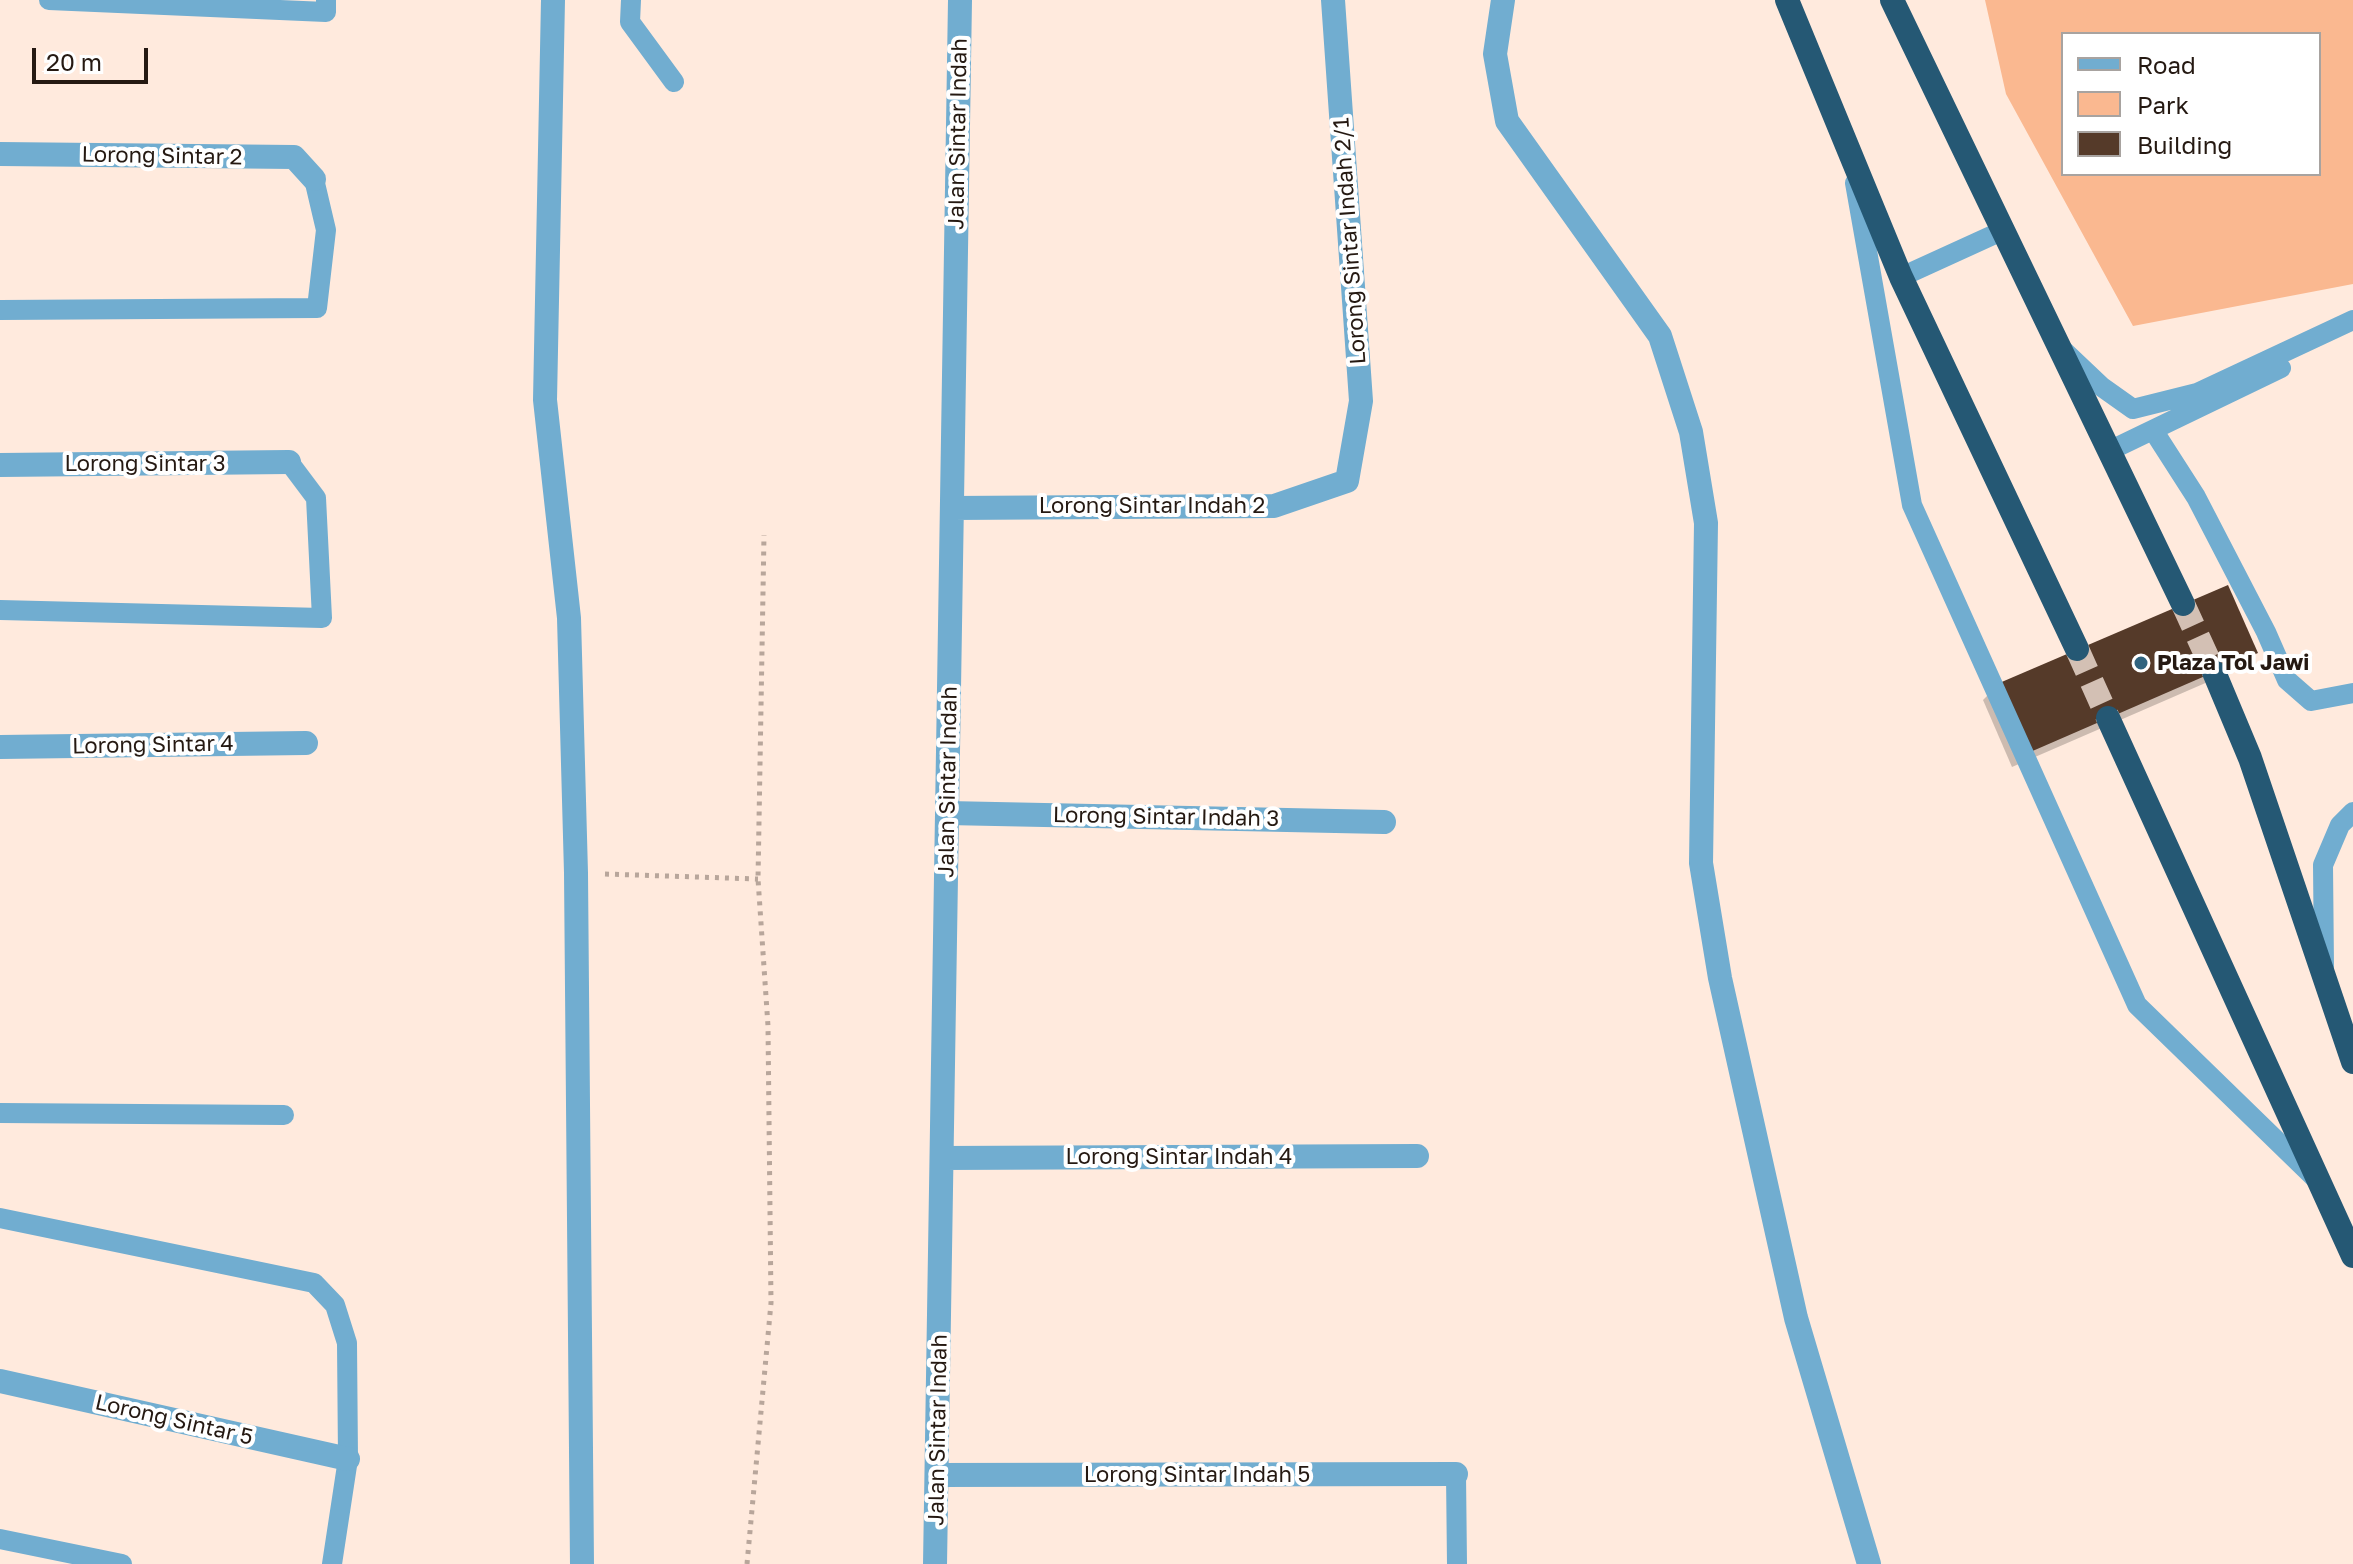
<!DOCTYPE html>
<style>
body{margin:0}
#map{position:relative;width:2353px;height:1564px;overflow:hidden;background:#ffeadd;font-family:"Golos Text",sans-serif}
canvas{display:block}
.legend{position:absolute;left:2061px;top:32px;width:260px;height:144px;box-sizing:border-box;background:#fff;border:2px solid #a8a3a0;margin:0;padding:10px 14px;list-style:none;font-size:24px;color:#251912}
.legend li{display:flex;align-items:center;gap:16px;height:40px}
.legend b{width:40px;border:2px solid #a8a3a0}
.scale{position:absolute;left:32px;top:48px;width:116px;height:36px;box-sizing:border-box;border:4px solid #251912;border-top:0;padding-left:10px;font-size:24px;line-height:28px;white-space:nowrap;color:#251912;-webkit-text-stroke:6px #fff;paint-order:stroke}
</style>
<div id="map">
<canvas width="2353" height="1564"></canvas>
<ul class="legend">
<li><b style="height:10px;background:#71add0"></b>Road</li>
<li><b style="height:22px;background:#fab890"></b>Park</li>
<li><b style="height:22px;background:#553a29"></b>Building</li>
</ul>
<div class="scale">20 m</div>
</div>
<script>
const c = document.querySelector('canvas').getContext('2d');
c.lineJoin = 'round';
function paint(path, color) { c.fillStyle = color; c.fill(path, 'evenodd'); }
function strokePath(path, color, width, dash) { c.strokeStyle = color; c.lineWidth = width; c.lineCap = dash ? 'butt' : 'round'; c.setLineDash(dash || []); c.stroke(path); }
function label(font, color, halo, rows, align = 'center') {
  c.font = font + ' "Golos Text",sans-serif'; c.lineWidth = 8; c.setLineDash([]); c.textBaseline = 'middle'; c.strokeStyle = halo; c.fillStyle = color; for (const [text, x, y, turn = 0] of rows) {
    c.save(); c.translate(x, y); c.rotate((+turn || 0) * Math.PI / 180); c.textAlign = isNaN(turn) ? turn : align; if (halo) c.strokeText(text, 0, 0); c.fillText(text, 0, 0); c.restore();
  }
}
const green = new Path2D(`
 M1985 0H2353V284L2133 326 2006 94ZM2063 34H2319V174H2063Z`);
const shadow = new Path2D(`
 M2255 653 2240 668 2012 767 1983 700 1998 685Z`);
const building = new Path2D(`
 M2228 585 2258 653 2028 753 1997 684Z`);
const highwayTunnel = new Path2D(`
 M2183 604 2214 672
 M2077 649 2108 718`);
const path = new Path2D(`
 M605 874 758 879
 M747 1564 771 1303 768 1026 758 879 764 535`);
const lane = new Path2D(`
 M49 0 326 12V0
 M631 0 630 22 674 82
 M1855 183 1912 505 2137 1005 2316 1179
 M1901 277 2004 230
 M0 310 317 308 326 230 314 179
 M2064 351 2102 387 2133 409 2197 393 2353 320
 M2153 430 2196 497 2266 632 2287 680 2311 701 2353 693
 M2111 450 2281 368
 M0 610 322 618 316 498 289 462
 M2324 967 2323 865 2340 825 2353 812
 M0 1113 284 1115
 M0 1218 314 1283 335 1305 347 1343 348 1459 332 1564
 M1456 1474 1457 1564
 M0 1539 122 1564`);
const street = new Path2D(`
 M553 0 545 400 569 618 576 873 582 1564
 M1503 0 1495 54 1507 121 1660 336 1691 432 1706 523 1701 863 1720 978 1796 1318 1869 1564
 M0 154 294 157 314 179
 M0 465 289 462
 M952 508 1274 506 1347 481 1361 401 1333 0
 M0 747 306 743
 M947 813 1384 822
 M942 1158 1417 1156
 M0 1381 348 1459
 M937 1475 1456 1474
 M935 1564 960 0`);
const highway = new Path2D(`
 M1787 0 1901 277 2077 649
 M1892 0 2183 604
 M2214 672 2250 758 2353 1062
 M2108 718 2353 1256`);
const markers = [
 [2141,663,8,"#2f637f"]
];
const streetNames = [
 ["Jalan Sintar Indah",958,134,-89],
 ["Lorong Sintar 2",162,156,1],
 ["Lorong Sintar Indah 2/1",1350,241,-94],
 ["Lorong Sintar 3",145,464],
 ["Lorong Sintar Indah 2",1152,506],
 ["Lorong Sintar 4",153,745,-1],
 ["Jalan Sintar Indah",948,782,-89],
 ["Lorong Sintar Indah 3",1166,817,1],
 ["Lorong Sintar Indah 4",1179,1157],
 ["Lorong Sintar 5",174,1420,13],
 ["Jalan Sintar Indah",938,1430,-89],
 ["Lorong Sintar Indah 5",1197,1475]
];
const poiNames = [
 ["Plaza Tol Jawi",2157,663]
];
paint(green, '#fab890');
paint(shadow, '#0003');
paint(building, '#553a29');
strokePath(highwayTunnel, '#d3c0b4', 24, [24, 12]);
strokePath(path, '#b8a69b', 5, [4, 6]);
strokePath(lane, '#71add0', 20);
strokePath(street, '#71add0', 24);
strokePath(highway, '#255874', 24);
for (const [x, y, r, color] of markers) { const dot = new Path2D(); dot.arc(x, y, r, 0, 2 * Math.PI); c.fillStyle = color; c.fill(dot); strokePath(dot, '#fff', 3); }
label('22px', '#251912', '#fff', streetNames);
label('bold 22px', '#251912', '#fff', poiNames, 'left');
</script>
